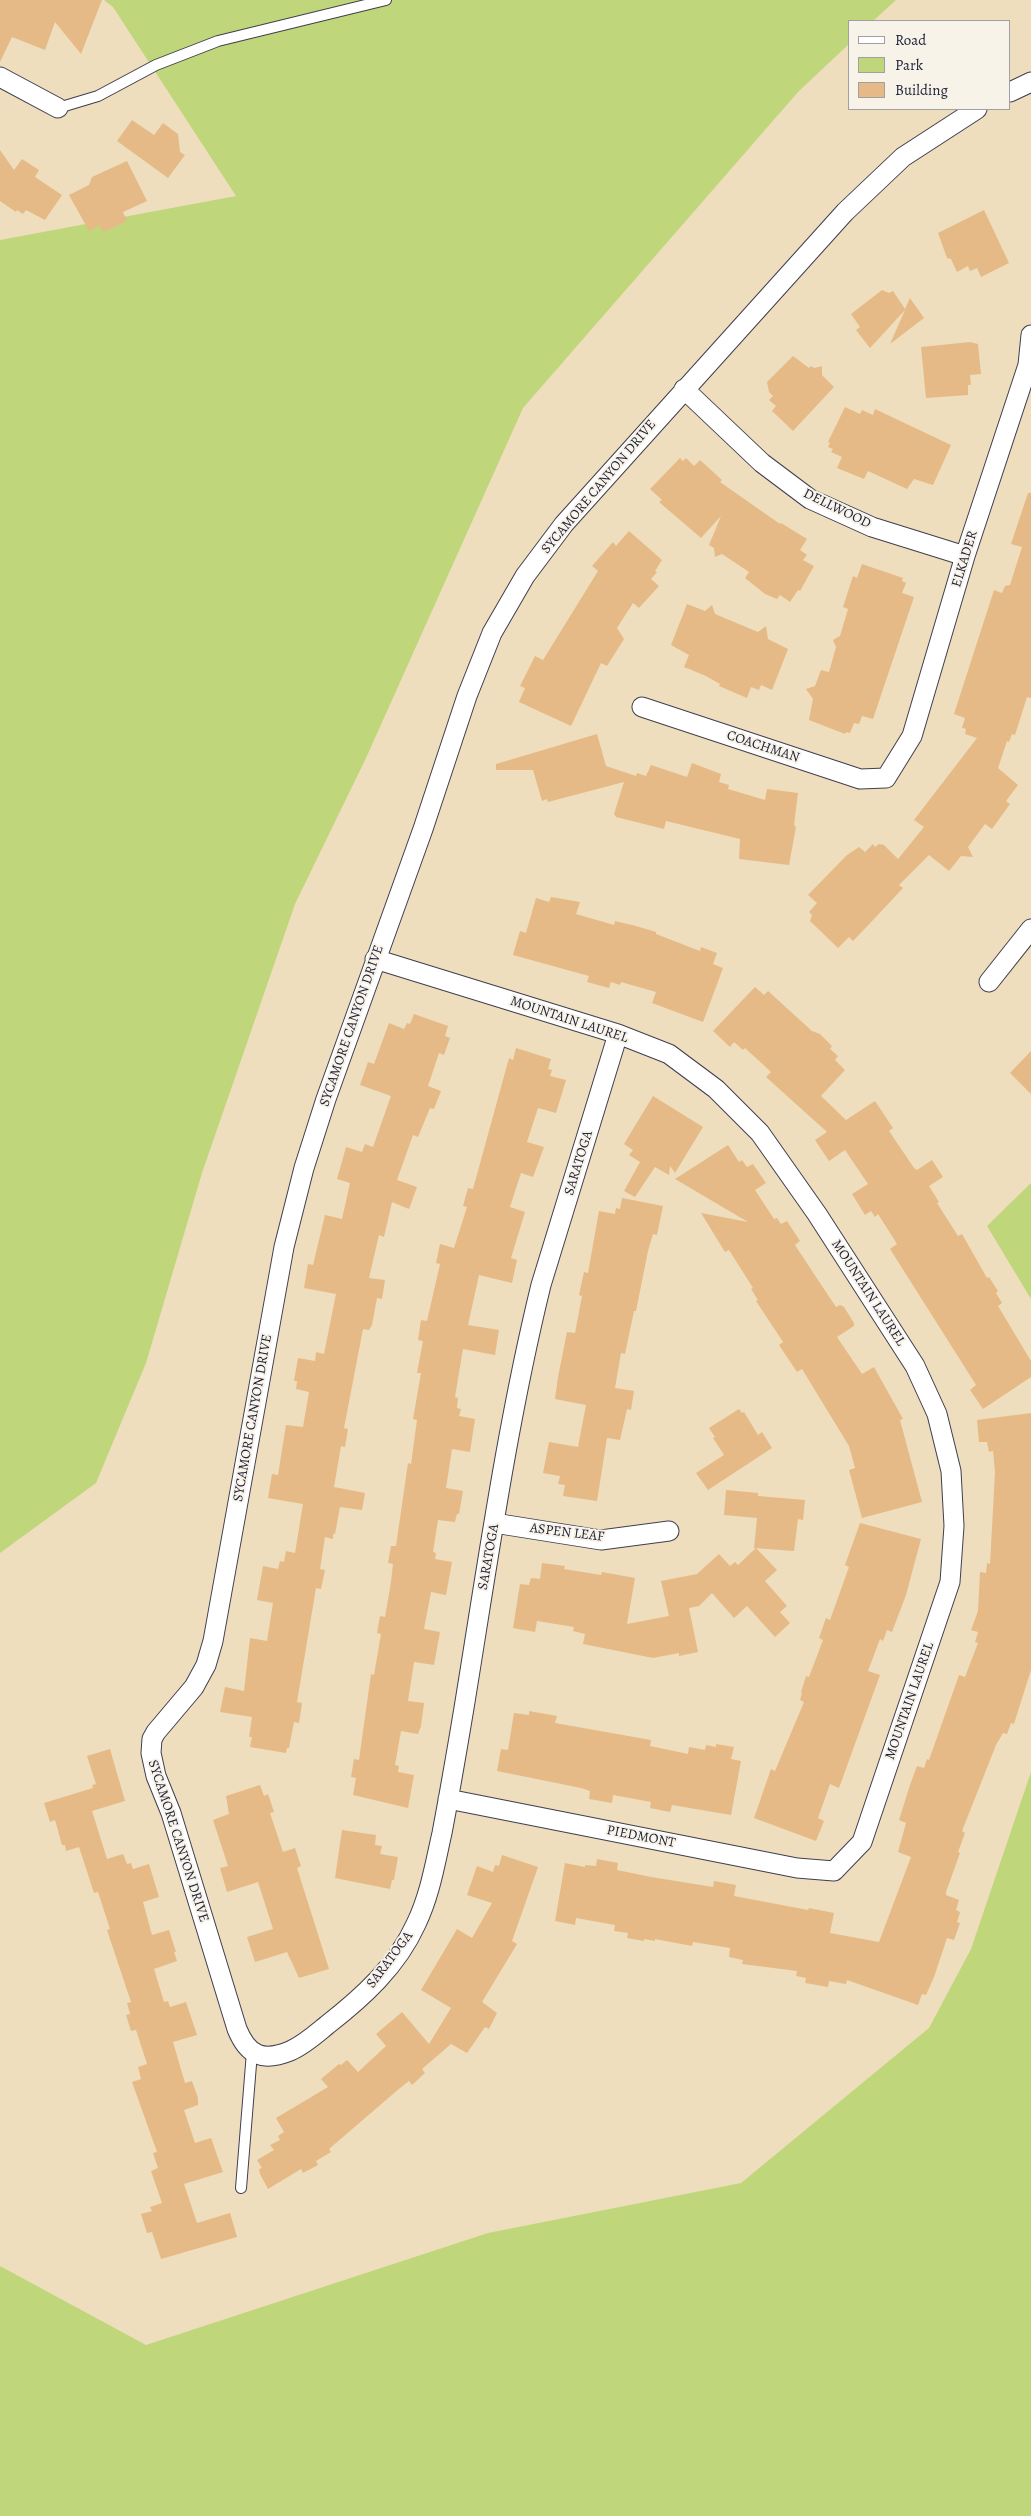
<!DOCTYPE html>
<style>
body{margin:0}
#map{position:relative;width:1031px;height:2516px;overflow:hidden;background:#eedebd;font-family:Alegreya,serif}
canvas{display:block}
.legend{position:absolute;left:848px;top:20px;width:162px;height:90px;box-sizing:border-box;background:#f7f3e8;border:1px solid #a29fa3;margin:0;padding:6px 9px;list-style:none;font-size:15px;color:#22223b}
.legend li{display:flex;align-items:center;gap:10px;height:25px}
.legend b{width:25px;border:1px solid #a29fa3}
</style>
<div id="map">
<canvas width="1031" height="2516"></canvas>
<ul class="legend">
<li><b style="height:6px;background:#fff"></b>Road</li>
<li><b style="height:14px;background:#c0d67a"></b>Park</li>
<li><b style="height:14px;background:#e6ba86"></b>Building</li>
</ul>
</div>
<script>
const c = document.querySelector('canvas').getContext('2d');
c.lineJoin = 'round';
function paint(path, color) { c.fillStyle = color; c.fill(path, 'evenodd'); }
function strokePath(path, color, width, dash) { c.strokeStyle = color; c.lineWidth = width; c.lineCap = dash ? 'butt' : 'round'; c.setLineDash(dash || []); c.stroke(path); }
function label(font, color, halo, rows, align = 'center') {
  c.font = font + ' Alegreya,serif'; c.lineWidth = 4; c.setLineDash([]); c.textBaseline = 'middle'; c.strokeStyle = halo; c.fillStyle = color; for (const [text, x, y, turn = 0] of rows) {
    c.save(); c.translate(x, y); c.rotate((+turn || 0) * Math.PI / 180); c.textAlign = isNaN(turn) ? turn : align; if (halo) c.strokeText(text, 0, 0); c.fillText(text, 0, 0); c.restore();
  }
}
const green = new Path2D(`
 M104 0H896L873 21H850V43L798 92 523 408 366 758 295 904 202 1173 146 1363 96 1483 0 1553V240L236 196 113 7Z
 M1031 1183V1299L987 1226Z
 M1031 1772V2516H0V2266L146 2345 488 2233 741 2183 929 2028 971 1949Z`);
const building = new Path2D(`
 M0 0H102L81 54 55 22 45 50 12 37 0 62Z
 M132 120 154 135 163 123 178 134 180 152 185 155 168 178 117 141Z
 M0 150 14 170 22 159 39 170 35 177 62 195 45 220 26 210 23 214 17 210 16 212 0 201Z
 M127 161 147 201 123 212 127 221 103 232 100 225 89 231 69 195 89 185 92 177Z
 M984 210 1009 263 981 277 977 268 970 271 968 266 957 272 951 259 947 258 938 233Z
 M882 290 889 293 893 291 905 309 910 298 924 318 890 344 905 310 870 348 856 330 860 327 851 314Z
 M970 342 978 344 981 374 970 375 971 385H968V395L926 398 921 347Z
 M793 356 809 368 811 366 814 368 822 366V375L834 387 793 431 772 411 776 406 769 400 773 396 769 392 767 382Z
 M845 407 860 414 862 410 873 415 875 409 951 445 933 485 914 479 907 489 868 471 864 479 837 468 842 457 831 452 833 449 828 447 830 443 828 442Z
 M680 458 683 461 686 458 694 466 700 460 722 480 720 482 780 524 781 523 807 539 800 550 807 555 803 560 814 566 800 591 798 590 790 602 780 595 777 599 765 594 745 578 749 572 722 554 715 557 714 548 709 545 721 516 701 538 659 502 662 500 650 489Z
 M1028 493H1031V698L1027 697 1015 735 1012 734 1009 742 1007 741 998 768 1018 785 1006 801 1010 804 992 829 985 824 968 847 973 857 961 856 949 871 929 855 899 885 903 888 875 918 853 941 849 937 838 948 810 921 812 915 809 912 817 903 808 895 847 855 859 847 865 852 873 844 875 847 879 844 884 845 898 859 924 827 914 820 977 738 965 734 966 729 962 728 965 718 954 714 994 590 1002 593 1005 586 1010 585 1022 547 1011 544Z
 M629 531 662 560 655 571 657 572 651 579 659 586 639 608 633 603 617 628 624 639 607 666 601 663 571 726 519 702 525 688 520 686 535 656 543 660 598 571 592 566 613 542 616 546Z
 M862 564 903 578 902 581 906 583 902 593 914 597 873 719 862 716 859 724 854 723 850 733 846 732 845 734 809 720 813 699 806 689 815 686 821 670 829 672 836 647 833 640 840 636 848 609 843 607 853 576 857 578Z
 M687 604 705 611 712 605 715 614 758 632 766 626 768 639 788 649 772 690 761 685 759 690 751 687 747 698 719 686 720 684 706 676 684 667 689 655 671 645Z
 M597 734 606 766 636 776 637 773 646 776 651 765 687 777 692 763 721 774 719 782 729 785 728 789 765 800 767 789 798 793 794 825 796 827 789 865 739 859 740 839 666 821 664 829 616 817 614 814 624 782 548 802 547 799 542 801 533 770H496V764Z
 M551 897 580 902 576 914 614 925 615 921 636 926 656 932V934L700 951 701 947 717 953 713 964 723 968 703 1022 652 1003 656 992 621 982 620 985 611 982 609 988 587 982 589 976 513 955 520 931 526 933 536 898 549 902Z
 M755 987 764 995 768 991 812 1031 820 1034 832 1046 830 1049 838 1056 835 1060 845 1070 821 1096 846 1120 875 1101 893 1128 889 1131 914 1168 917 1170 932 1160 943 1177 929 1186 939 1202 937 1203 958 1236 962 1234 987 1278 989 1277 998 1291 996 1293 1002 1303 998 1306 1031 1361V1377L983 1409 970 1390 976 1385 971 1377 890 1249 897 1244 878 1214 875 1217 871 1211 865 1215 852 1194 868 1184 845 1150 829 1161 815 1140 827 1132 766 1077 771 1072 745 1048 743 1050 734 1042 730 1047 713 1031Z
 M414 1014 448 1026 445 1036 450 1038 444 1055 439 1053 428 1086 441 1091 434 1109 430 1108 418 1137 413 1135 397 1180 417 1187 409 1209 392 1202 384 1237 379 1235 369 1278 385 1280 382 1299 377 1298 372 1325 369 1330 363 1329 344 1428 348 1429 345 1447 341 1446 334 1487 365 1493 362 1510 340 1507 335 1534H333V1539L325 1537 320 1569 325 1570 321 1589 316 1588 297 1702 302 1703 299 1723 294 1722 289 1748H287L286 1753 250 1747 252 1737H249L252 1717 220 1712 225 1687 244 1691 250 1638 267 1641 273 1603 257 1600 263 1566 278 1569 280 1561 284 1562 286 1551 295 1553 303 1504 268 1498 272 1474 278 1475 286 1425 303 1427 309 1392 296 1389 297 1381H294L298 1358 315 1361 316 1352 324 1354 336 1294 304 1288 308 1264 313 1265 325 1215 342 1219 350 1183 337 1179 346 1147 362 1152 365 1144 373 1147 391 1096 360 1085 368 1062 374 1064 389 1023 404 1029 407 1023 410 1024Z
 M516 1048 551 1059 548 1069 552 1070 550 1076 566 1080 556 1113 538 1108 527 1142 544 1147 533 1177 521 1173 510 1207 525 1212 511 1258 517 1260 512 1283 479 1275 468 1325 499 1330 495 1355 463 1349 455 1397 458 1398 457 1408 461 1409 459 1416 475 1419 470 1452 452 1449 446 1488 463 1491 459 1514H457L455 1522 438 1520 433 1552 436 1553 435 1559 452 1562 446 1595 431 1592 424 1629 440 1632 434 1665 414 1662 408 1701 424 1703 421 1726 418 1734 401 1731 395 1765 399 1766 398 1772 414 1775 408 1808 353 1795 356 1778 351 1777 354 1759 359 1760 371 1674 374 1675 381 1634 377 1633 380 1616 385 1617 391 1582 393 1564 388 1563 391 1546H396L408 1463 411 1464 417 1420 413 1419 421 1373H417L423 1341 418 1340 421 1320 427 1321 440 1264 436 1263 440 1244 454 1248 467 1207 463 1206 468 1188 473 1189 509 1058 513 1060Z
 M1031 1051V1094L1010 1073Z
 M653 1096 703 1127 675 1173 670 1166 669 1175 655 1167 635 1197 624 1191 640 1162 629 1155 633 1150 624 1144Z
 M728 1145 739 1162 742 1160 747 1167 753 1164 766 1183 755 1190 774 1219 777 1218 781 1224 787 1221 800 1241 795 1245 816 1277 836 1307 840 1305 844 1307 854 1323V1326L837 1337 862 1374 874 1367 903 1419 900 1420 922 1502 862 1518 849 1470 855 1468 849 1446 802 1369 797 1372 779 1345 783 1342 756 1301 758 1300 751 1289 753 1288 729 1250 725 1252 701 1213 748 1222 675 1179Z
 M622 1198 663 1206 657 1235 653 1234 648 1251 636 1311H634L625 1354 621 1353 615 1388 634 1391 631 1410 627 1409 620 1440 607 1438 597 1501 563 1496 565 1485 558 1484 560 1476 543 1473 549 1442 578 1447 586 1405 555 1399 558 1377 567 1332 575 1333 582 1296 579 1295 584 1272 588 1273 599 1211 615 1214 616 1208 620 1209Z
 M739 1409 742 1413 744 1412 758 1435 762 1432 772 1448 708 1490 696 1473 724 1455 713 1438 715 1437 709 1428Z
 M1031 1413V1670L1014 1724 1011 1723 1007 1734 1003 1733 996 1745 962 1831 965 1833 958 1852 960 1853 946 1892V1895L959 1900 956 1910 960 1912 957 1922 960 1923 954 1940 947 1938 934 1977 926 1995 922 1994 918 2005 847 1980 846 1984 829 1981 828 1987 805 1983 806 1978 796 1976 797 1971 742 1964 743 1960 729 1957 730 1948 693 1942 692 1946 655 1939V1941L644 1939V1941L627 1938 628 1933 614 1931 615 1925 576 1918 575 1925 555 1921 565 1863 585 1867V1865L596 1866 597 1859 618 1863 617 1870 651 1877 713 1887 714 1881 736 1885 734 1896 808 1910 809 1908 834 1913 830 1933 879 1942 911 1857 898 1852 906 1823 899 1820 910 1785 917 1766 924 1768 927 1759 929 1760 959 1675 965 1677 978 1643 975 1642 978 1632 971 1630 978 1611 980 1572 986 1573 987 1563 990 1564 995 1472 993 1451 989 1452 987 1442H979L977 1420Z
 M726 1490 758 1493V1496L805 1500 803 1520 798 1519 794 1551 754 1548 757 1518 724 1515Z
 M860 1523 921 1539 906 1595 892 1632 887 1630 883 1641 880 1639 868 1671 880 1675 839 1788 830 1784 818 1818 824 1821 816 1841 754 1818 771 1769 775 1771 804 1702 800 1700 802 1693 801 1692 806 1676 809 1677 823 1640 819 1638 826 1618 830 1620 849 1567 845 1565Z
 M756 1548 777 1570 765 1581 787 1606 780 1612 790 1623 775 1637 747 1606 734 1618 712 1593 699 1606 689 1608 698 1652 679 1656V1653L653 1658 583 1644 585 1634 573 1631 574 1627 537 1621 535 1632 513 1628 520 1584 529 1585 531 1578 540 1579 542 1563 565 1566 564 1569 601 1575 602 1572 635 1578 627 1624 669 1616 661 1581 697 1574 719 1554 730 1566 735 1562 738 1565Z
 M529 1711 557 1716 555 1723 651 1740 650 1746 688 1754 689 1747 705 1750 706 1745 716 1747V1744L734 1747 731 1759 741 1761 731 1815 672 1805 670 1812 650 1808 651 1802 613 1795 612 1803 589 1799 590 1791 581 1788 497 1771 501 1749 508 1750 514 1713 529 1715Z
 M110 1749 125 1801 92 1811 107 1859 123 1854 127 1864 131 1863 133 1869 149 1864 159 1897 143 1902 152 1935 169 1930 176 1952H174L177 1961 154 1969 164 2002 168 2001 170 2007 186 2002 197 2035 173 2042 185 2083 192 2081 198 2098V2105L184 2110 195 2143 211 2138 223 2172 184 2184 197 2223 230 2213 237 2237 161 2259 152 2232 147 2233 141 2214 152 2211 150 2207 162 2203 151 2171 158 2168 153 2153 157 2152 132 2082 141 2079 138 2067 147 2064 136 2030 131 2031 126 2015 130 2014 127 2003 131 2002 107 1930 110 1929 98 1892 94 1893 79 1847 66 1851 65 1845H62L55 1820 50 1822 44 1803 93 1788 92 1785 96 1784 87 1756Z
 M260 1785 264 1796 268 1794 274 1812 270 1813 283 1852 295 1848 301 1866 297 1868 329 1969 299 1978 287 1952 255 1962 247 1937 273 1929 258 1882 227 1892 220 1868 228 1866 213 1820 229 1814 226 1796Z
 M342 1830 376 1835 375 1845 382 1846 380 1854 398 1857 394 1880H392L390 1889 335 1878Z
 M502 1855 538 1867 512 1941 517 1944 482 2002 497 2013 489 2029 485 2027 467 2053 451 2044 422 2069 425 2073 412 2085 409 2081 400 2088 329 2149 331 2152 316 2161 318 2165 303 2173 301 2169 268 2189 260 2174 259 2169 262 2168 257 2160 274 2150 270 2145 280 2140 278 2136 284 2132 276 2118 328 2087 321 2079 339 2064 341 2065 347 2060 358 2072 386 2046 376 2034 402 2012 429 2044 451 2008 421 1990 457 1929 472 1938 492 1903 467 1895 477 1866 493 1872 495 1865 499 1866Z`);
const service = new Path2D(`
 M58 108 98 96 156 65 218 41 386 0
 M241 2188 252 2052`);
const minor = new Path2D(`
 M0 77 58 108
 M1010 92 1031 82
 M684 389 762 463 810 499 872 527 965 556
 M642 707 860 779 886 778 912 736 965 556 1028 365 1031 335
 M375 959 618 1034 669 1054 716 1089 760 1133 817 1214 915 1366 937 1414 951 1471 954 1526 950 1582 862 1842 834 1871 797 1868 448 1799
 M989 982 1031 929
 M618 1034 541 1285C507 1424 487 1567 464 1708 457 1750 450 1791 442 1833 435 1864 430 1895 416 1924 397 1966 363 1997 327 2025 316 2034 304 2045 290 2051 263 2062 248 2056 237 2029L171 1813 156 1776 151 1753 152 1739 156 1732 194 1687 206 1665 213 1641 284 1247 304 1168 326 1099 423 829 467 696 492 633 525 576 564 524 845 212 903 157 977 109
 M494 1523 601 1540 669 1531`);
const streetNames = [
 ["SYCAMORE CANYON DRIVE",599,487,-50],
 ["DELLWOOD",837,509,26],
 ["ELKADER",965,559,-73],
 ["COACHMAN",763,747,18],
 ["MOUNTAIN LAUREL",569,1020,18],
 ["SYCAMORE CANYON DRIVE",352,1026,-71],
 ["SARATOGA",579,1163,-73],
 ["MOUNTAIN LAUREL",868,1293,57],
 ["SYCAMORE CANYON DRIVE",253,1418,-80],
 ["ASPEN LEAF",567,1533,7],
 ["SARATOGA",489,1557,-80],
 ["MOUNTAIN LAUREL",910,1701,-71],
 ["PIEDMONT",641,1837,11],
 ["SYCAMORE CANYON DRIVE",178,1841,72],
 ["SARATOGA",390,1960,-53]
];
paint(green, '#c0d67a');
paint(building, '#e6ba86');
strokePath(service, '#413e4e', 12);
strokePath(minor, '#413e4e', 21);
strokePath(service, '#fff', 10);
strokePath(minor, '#fff', 19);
label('14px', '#22223b', '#f7f3e8', streetNames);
</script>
